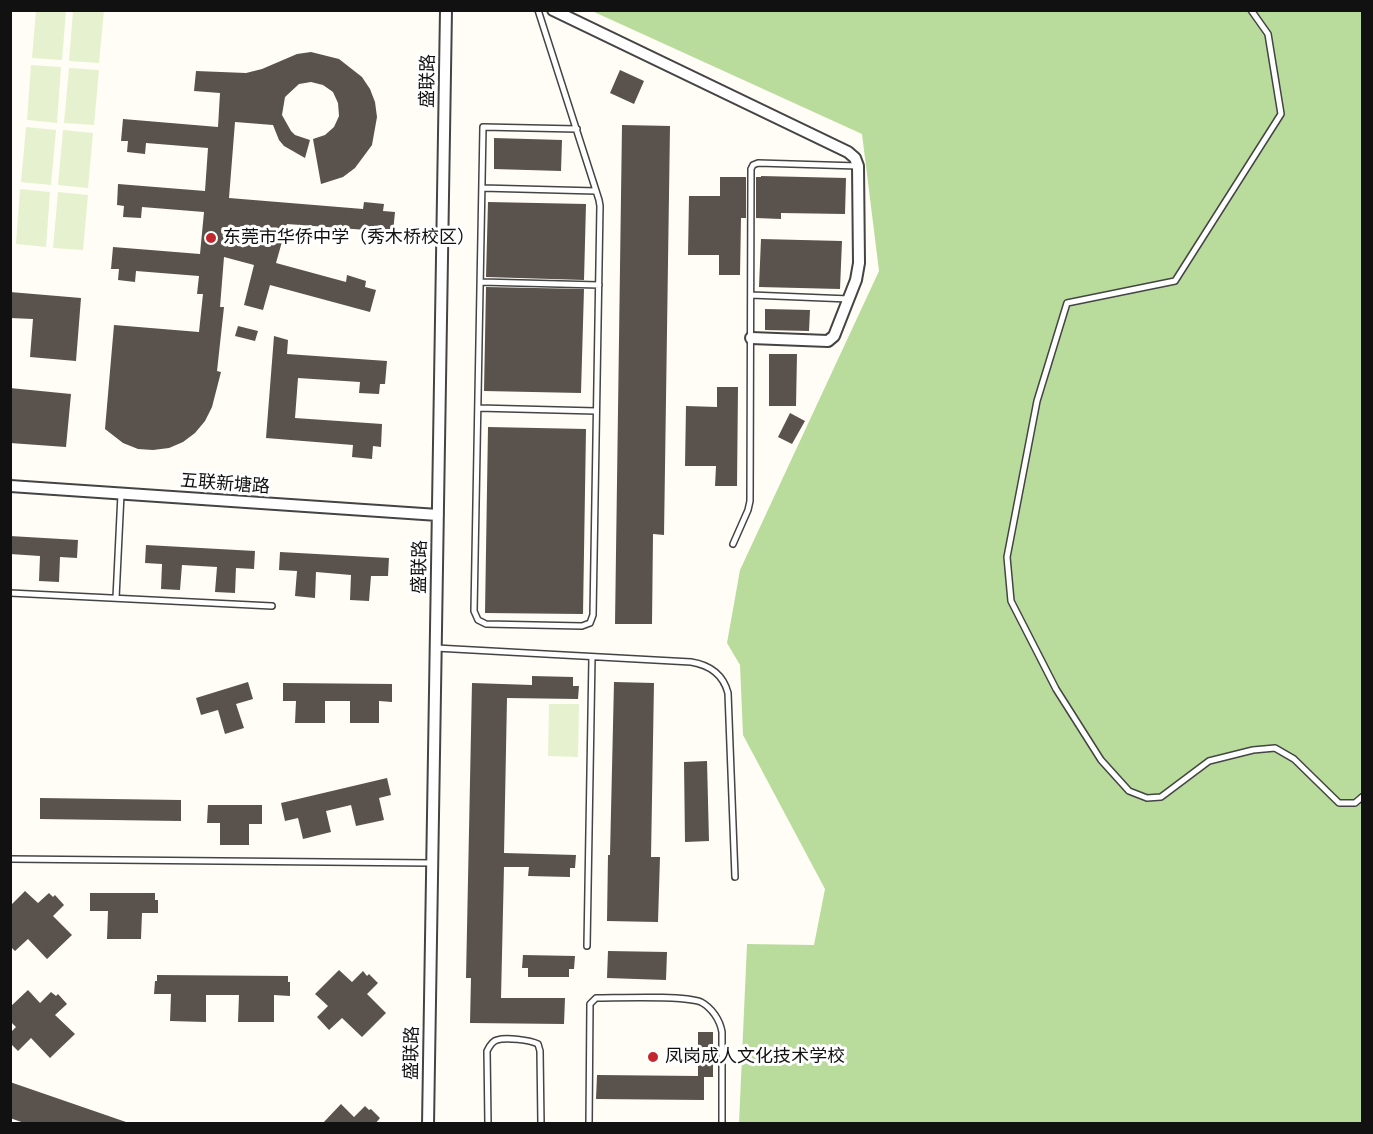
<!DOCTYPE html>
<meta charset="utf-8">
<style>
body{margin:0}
#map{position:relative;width:1373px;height:1134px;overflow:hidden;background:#fffdf5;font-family:Literata,serif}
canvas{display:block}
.frame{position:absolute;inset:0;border:12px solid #111;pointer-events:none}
</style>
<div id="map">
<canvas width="1373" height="1134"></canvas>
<div class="frame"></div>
</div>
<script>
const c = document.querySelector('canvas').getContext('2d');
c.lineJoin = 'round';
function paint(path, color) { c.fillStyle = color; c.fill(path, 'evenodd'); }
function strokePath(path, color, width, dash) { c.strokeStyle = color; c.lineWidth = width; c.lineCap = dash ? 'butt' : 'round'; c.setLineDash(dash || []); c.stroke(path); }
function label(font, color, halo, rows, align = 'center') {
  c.font = font + ' Literata,"Noto Sans SC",serif'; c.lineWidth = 6; c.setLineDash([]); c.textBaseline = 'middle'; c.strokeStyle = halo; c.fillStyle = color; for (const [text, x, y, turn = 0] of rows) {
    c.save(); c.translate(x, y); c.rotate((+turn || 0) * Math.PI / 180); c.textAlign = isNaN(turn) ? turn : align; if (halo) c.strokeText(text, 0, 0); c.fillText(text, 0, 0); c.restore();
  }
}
const forest = new Path2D(`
 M592 11H1362V1123H739L747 944 814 945 825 889 743 735 740 665 727 643 740 570 879 271 862 134Z`);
const pitch = new Path2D(`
 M36 11H66L62 60 32 58Z
 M73 11H104L99 63 69 61Z
 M31 65 61 67 57 123 27 120Z
 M69 68 99 70 94 125 64 123Z
 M26 127 56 130 51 185 21 182Z
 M63 130 93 133 88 188 58 185Z
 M20 189 50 192 46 247 16 244Z
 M58 192 88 195 83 250 53 248Z
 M549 704H579L578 757 548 756Z`);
const building = new Path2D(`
 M311 52 339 59 362 77 370 89 375 102 377 117 372 145 355 168 343 177 321 184 313 139 325 135 334 127 339 116 338 103 333 92 323 85 311 82 299 84 285 97 282 115 291 131 295 135 310 140 305 158 284 146 279 140 273 125 235 122 229 198 363 209 364 202 384 204 383 211 395 212 393 232 287 224 276 263 346 282 347 275 366 281 365 287 376 290 370 312 270 285 263 310 244 305 254 265 224 257 220 307H224L217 371 221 372 212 407 205 421 195 433 183 442 169 448 153 450 138 449 123 443 105 429 114 325 199 332 203 294H197L199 276 136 271 135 282 118 280 119 269H111L113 247 200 254 204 212 142 207 141 218 123 217 124 206 117 205 118 184 205 191 208 148 146 143 145 154 127 152 128 141H121L123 119 218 127 220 93 194 91 196 71 246 73 262 69 297 54Z
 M620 70 644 81 634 104 610 93Z
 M622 125 670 126 664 535 653 534 652 624H615Z
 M494 138 562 140 561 171 494 169Z
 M761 176 846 178 845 214 781 213V219L756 218V177H761Z
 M720 177H746V218H741L740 275H719V255H688L689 196H720Z
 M488 202 586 204 584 280 486 277Z
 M761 239 842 241 840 289 759 287Z
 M486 287 584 289 581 393 484 391Z
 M10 292 81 298 76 361 30 357 33 319 10 318Z
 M765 309 810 310 809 331 765 330Z
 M238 326 258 331 255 341 235 336Z
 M274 336 288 340 287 354 387 361 385 384H380L379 394 359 393 360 382 298 378 295 418 382 424 381 447 373 446 372 459 352 457 353 445 266 438Z
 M769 354H797L796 406H769Z
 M717 387H738L737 486H715L716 466H685L686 406 717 407Z
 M10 388 71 394 66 447 10 443Z
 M790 413 805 421 792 444 778 437Z
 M488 427 586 429 583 614 485 613Z
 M10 536 78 540 77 558 60 557 59 582 39 581 40 556 10 554Z
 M146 545 255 551 254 569 236 568 235 593 215 592 217 567 182 565 180 590 161 589 162 564 145 563Z
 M280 552 389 558 388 576H371L369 601 350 600 351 575 316 572 315 598 295 596 297 571 279 570Z
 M532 676 573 677V686H579L578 699 507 698 504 853 576 855 575 868H570V877L528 876 529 867H504L501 998H565L564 1024 470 1023 471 978H466L472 683 532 685Z
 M248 682 253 699 236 704 244 728 225 734 218 710 201 715 196 698Z
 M614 682 654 683 651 857H660L658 922 607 921 608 855H610Z
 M283 683 392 684V702L379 701V723H350V701H325V723H295L296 701H283Z
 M707 761 709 841 685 842 684 762Z
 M387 778 391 795 379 798 384 820 356 826 351 805 326 811 331 832 303 839 298 818 285 821 281 803Z
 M40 798 181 800V821L40 819Z
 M208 805H262V824H249V845H220V823H207Z
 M25 891 38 903 49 893 53 897 55 895 64 905 53 916 72 935 47 959 28 939 15 951 10 946V906Z
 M90 893H155V900H158V913H142L141 939H107L108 911H90Z
 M608 951 667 952 666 980 607 978Z
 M523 955 575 956 574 969H569V977H528V968H522Z
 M339 970 352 982 363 971 367 976 369 974 378 983 367 994 386 1013 362 1037 342 1018 329 1030 317 1017 328 1006 315 994Z
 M157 975 288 976V982H290V996L274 995V1022H238L239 995H206V1022L170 1021 171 994H154L155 981H157Z
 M28 990 40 1003 51 992 56 996 58 994 67 1004 55 1015 75 1034 50 1058 31 1038 18 1051 10 1043V1033L16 1027 10 1021V1007Z
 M698 1032H713V1077H704V1100L596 1099 597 1075 698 1076Z
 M10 1082 126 1122V1124H27L10 1118Z
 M341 1104 354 1117 365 1106 369 1110 371 1109 380 1118 375 1124H322Z`);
const lane = new Path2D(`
 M538 10 599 200 600 206 593 615 590 623 582 626 486 624 478 620 474 611 483 127 577 129
 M1251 10 1268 34 1281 114 1175 281 1067 303 1037 401 1007 557 1011 601 1056 689 1101 760 1129 791 1147 798 1161 797 1209 761 1253 750 1275 748 1294 759 1339 803H1355L1362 797
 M482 188 596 191
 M481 282 599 285
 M751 295 849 299
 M478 408 596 411
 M733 544 748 510 750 501 751 169 753 165 758 163 858 166
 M10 593 272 606
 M116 598 121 494
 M436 648 691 662C710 665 723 674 728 693L735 877
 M10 859 432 863
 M587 946 592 657
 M488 1124 487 1051C489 1047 492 1041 497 1040 506 1037 530 1040 538 1044L540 1051 541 1124
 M589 1124 590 1004 596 998C618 998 684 995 701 1002 712 1008 720 1020 722 1032V1124`);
const street = new Path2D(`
 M553 10 848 152 855 158 858 166 859 263 856 280 834 336 828 341 751 338
 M10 486 438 515
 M428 1124 446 10`);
const markers = [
 [211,238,6,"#c4262e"],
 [653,1057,6,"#c4262e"]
];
const streetNames = [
 ["盛联路",428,81,-89],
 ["五联新塘路",225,484,4],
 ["盛联路",420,567,-89],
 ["盛联路",412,1053,-89]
];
const poiNames = [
 ["东莞市华侨中学（秀木桥校区）",223,238],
 ["凤岗成人文化技术学校",665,1057]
];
paint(forest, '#b9dc9c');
paint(pitch, '#e6f2cf');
paint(building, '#5a524d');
strokePath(lane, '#444', 8);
strokePath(street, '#444', 14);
strokePath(lane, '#fff', 5);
strokePath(street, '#fff', 10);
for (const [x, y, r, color] of markers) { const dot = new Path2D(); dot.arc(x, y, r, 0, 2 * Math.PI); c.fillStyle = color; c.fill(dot); strokePath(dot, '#fff', 2); }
label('18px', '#111', '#fff', streetNames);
label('18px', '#111', '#fff', poiNames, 'left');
</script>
